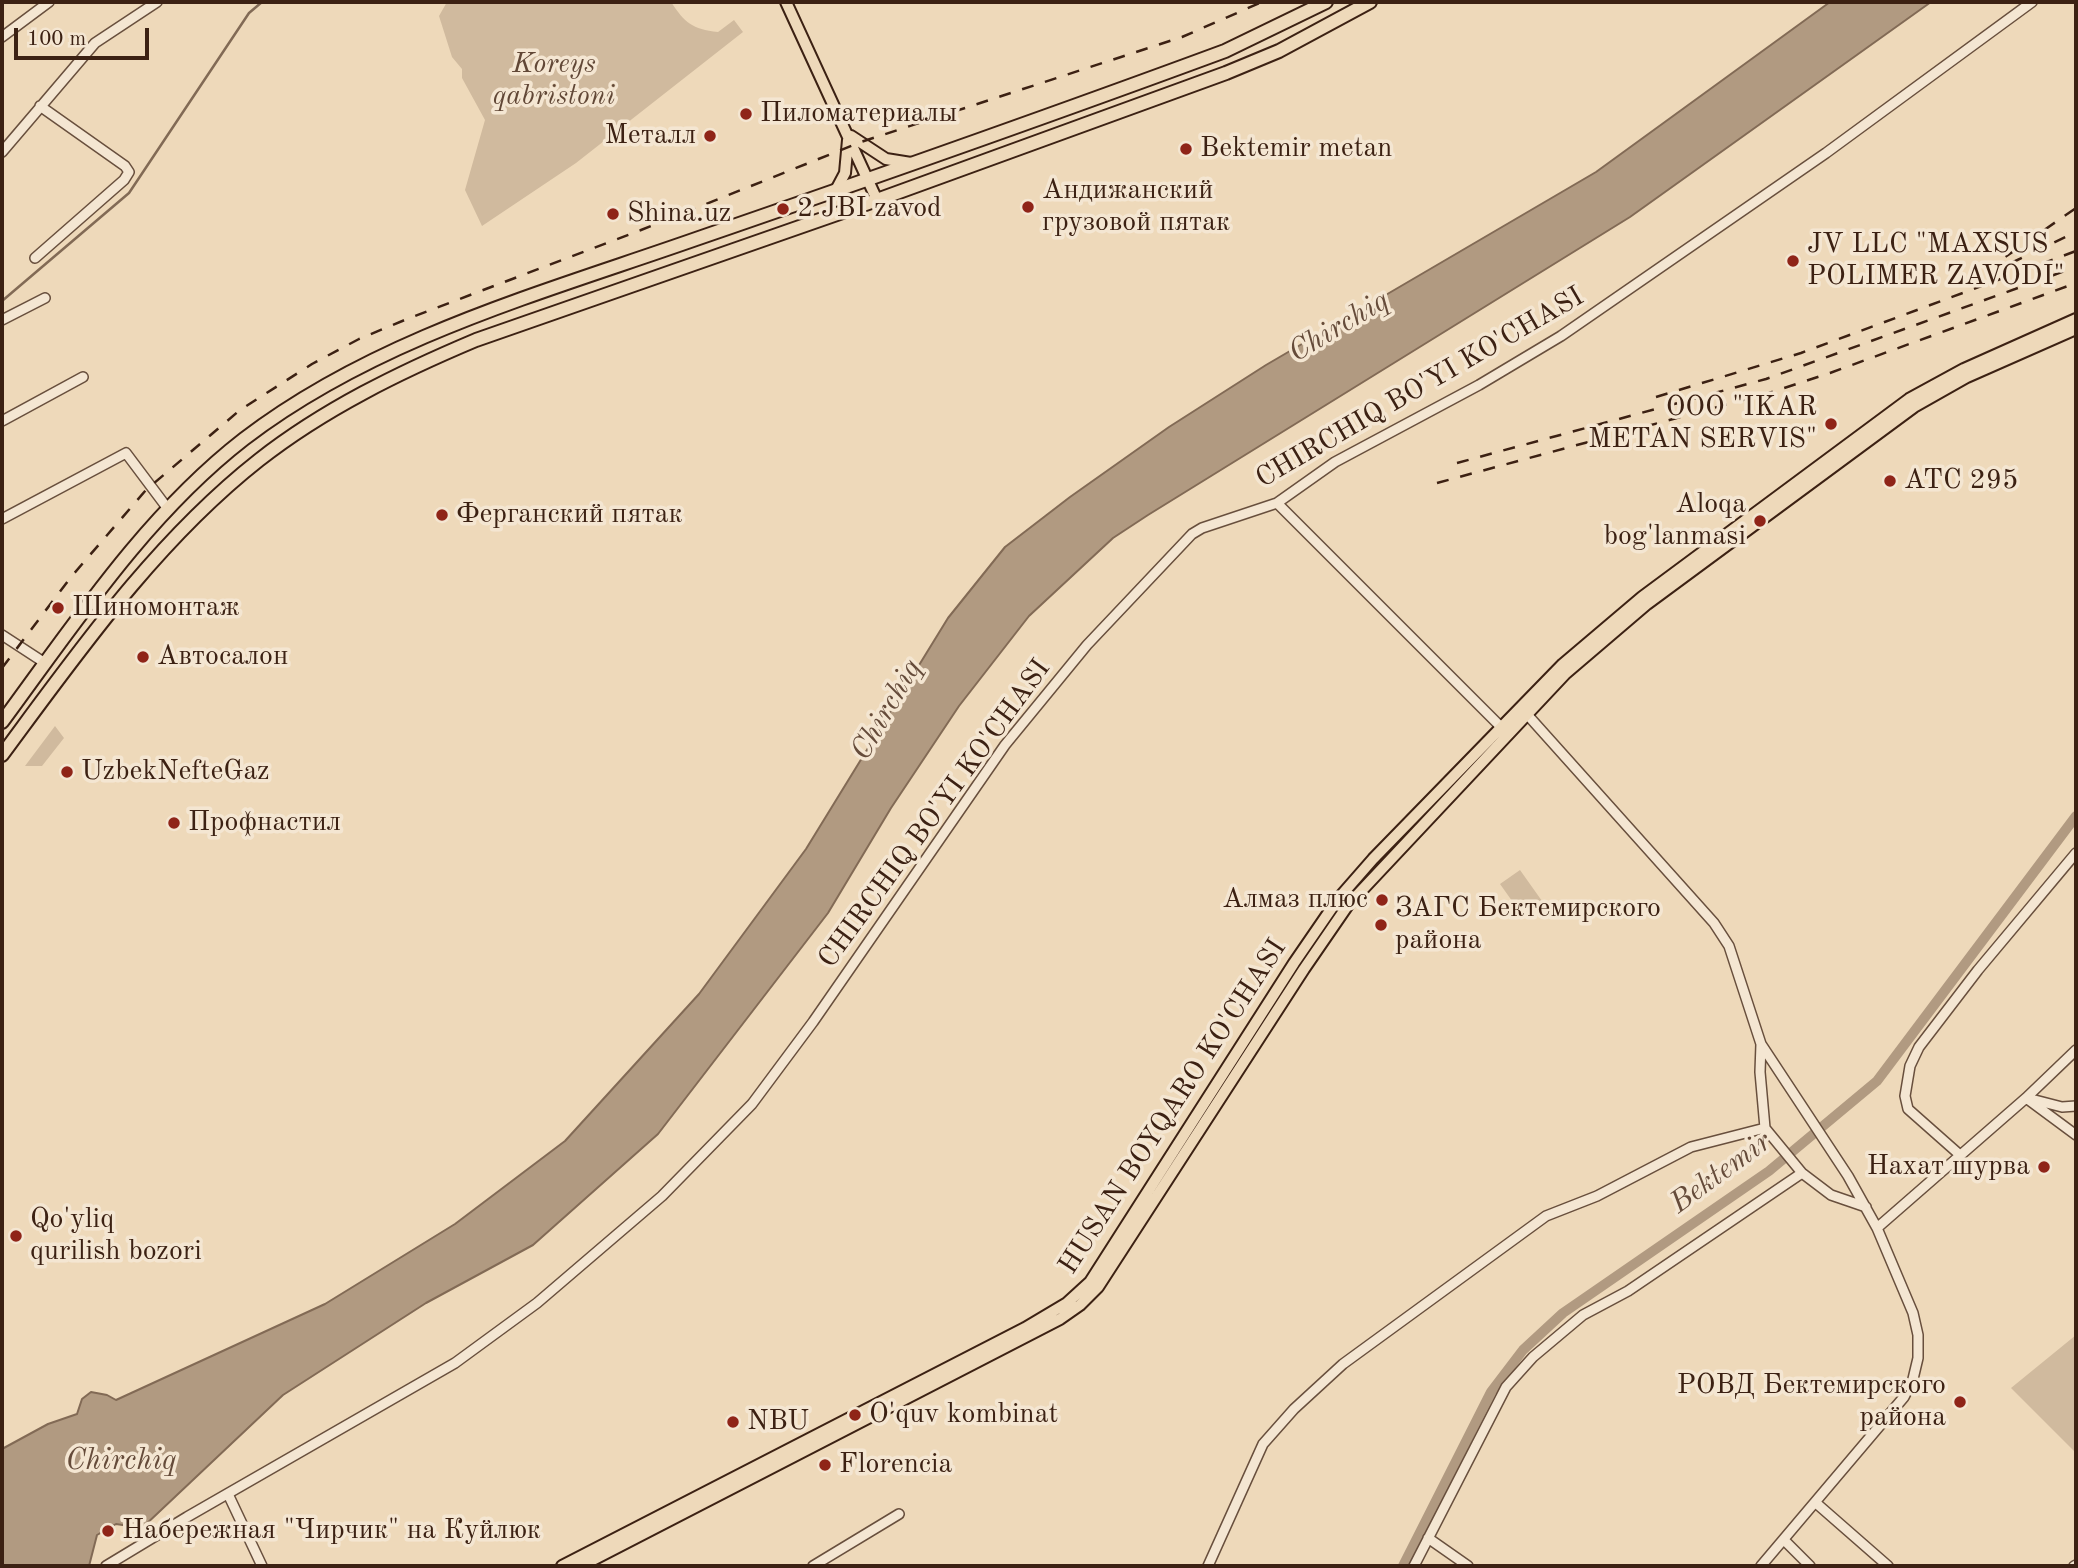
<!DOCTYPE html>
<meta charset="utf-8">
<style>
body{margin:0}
#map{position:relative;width:2078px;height:1568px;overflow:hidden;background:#eed9ba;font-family:"Old Standard TT",serif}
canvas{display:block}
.frame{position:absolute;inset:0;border:4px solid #3c2113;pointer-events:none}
.scale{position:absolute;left:14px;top:28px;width:135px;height:32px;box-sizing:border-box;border:4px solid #3c2113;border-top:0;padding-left:9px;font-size:21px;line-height:24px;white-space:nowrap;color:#3c2113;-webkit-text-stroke:5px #f4e6d2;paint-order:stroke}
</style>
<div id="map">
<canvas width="2078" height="1568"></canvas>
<div class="frame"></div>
<div class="scale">100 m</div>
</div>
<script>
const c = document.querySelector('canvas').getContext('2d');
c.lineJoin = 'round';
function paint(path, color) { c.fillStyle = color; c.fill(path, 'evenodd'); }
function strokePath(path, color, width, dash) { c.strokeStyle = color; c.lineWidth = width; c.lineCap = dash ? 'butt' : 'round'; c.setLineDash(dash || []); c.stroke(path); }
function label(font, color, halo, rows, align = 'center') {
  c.font = font + ' "Old Standard TT",serif'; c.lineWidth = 7; c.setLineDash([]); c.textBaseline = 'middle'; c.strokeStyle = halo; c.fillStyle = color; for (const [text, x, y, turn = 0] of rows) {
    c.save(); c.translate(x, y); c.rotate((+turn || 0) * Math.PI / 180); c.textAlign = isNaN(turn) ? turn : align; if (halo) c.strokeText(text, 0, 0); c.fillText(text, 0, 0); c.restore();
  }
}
const green = new Path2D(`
 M447 2H671C685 23 692 29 718 32L734 20 743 32 576 163 482 226 465 190 485 120 462 78V69L452 57 439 16Z
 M55 726 64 738 42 766H25Z
 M1520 870 1542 901 1522 915 1500 884Z
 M2076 1335V1453L2011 1388Z`);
const water = new Path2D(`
 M1830 2H1931L1630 217 1148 515 1113 538 1029 616 959 706 891 808 828 913 658 1134 533 1245 426 1303 283 1395 142 1528 116 1524 97 1535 89 1566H2V1449L48 1424 77 1414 82 1399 91 1392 107 1395 116 1400 325 1304 455 1224 565 1141 699 994 806 849 948 618 1005 547 1070 497 1169 427 1266 365 1596 172Z`);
const stream = new Path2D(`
 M2 301 129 193 249 13 262 2`);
const canal = new Path2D(`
 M1403 1566 1491 1392 1523 1350 1563 1313 1769 1171 1877 1081 2076 816`);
const minor = new Path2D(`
 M2 37 49 2
 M2 152 95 43 157 2
 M35 258 124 180 129 172 125 166 40 106
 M2 320 45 298
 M2 421 83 377
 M1277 503 1506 732
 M2 519 126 453 168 509
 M2 635 45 663
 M1524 711 1714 923 1729 946 1761 1044 1848 1176 1877 1228 1913 1313 1918 1335V1358L1913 1379 1904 1397 1761 1566
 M1761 1044 1760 1072 1765 1128 1802 1173 1831 1195 1866 1207
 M2026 1098 2076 1135
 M2031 1099 2062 1107 2076 1106
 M1960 1155 1908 1109 1905 1096 1910 1066 1919 1047 1978 970 2076 853
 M1877 1228 2026 1098 2076 1050
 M228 1494 262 1566
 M1816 1503 1888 1566
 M1428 1538 1468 1566
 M1784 1540 1810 1566
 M106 1566 187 1517 455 1363 537 1303 662 1196 752 1104 813 1022 1005 745 1087 645 1192 534 1202 528 1277 503 1335 462 1479 385 1561 336 1826 153 2032 2
 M813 1566 899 1514
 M1208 1566 1263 1444 1294 1409 1343 1364 1546 1216 1597 1196 1691 1147 1765 1128
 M1414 1566 1506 1387 1533 1357 1583 1315 1628 1291 1802 1173
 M2074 1566 2076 1565`);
const major = new Path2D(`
 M786 2 877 200
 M851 136 886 159 911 163
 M836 190 845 173 848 140
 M562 1566 1025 1328 1067 1303 1090 1282 1294 963 1338 899 1373 859 1563 664 1642 597 1909 399 1964 369 2076 319
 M581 1566 1060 1319 1080 1305 1098 1287 1304 969 1348 905 1565 674 1647 604 1914 407 1967 377 2076 329`);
const highway = new Path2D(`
 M2 722C75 623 146 515 244 439 376 338 542 293 696 239 873 178 1049 116 1225 51L1326 2
 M2 755C79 651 156 541 259 460 324 409 400 372 476 340L877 200 1226 73 1279 51 1370 2`);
const rail = new Path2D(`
 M2011 263 2076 232
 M1966 284 2076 208
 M1656 397 1801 353 2076 251
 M1457 463 1766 379 2076 267
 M1437 483 1769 393 1830 373 2076 283
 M2 668 71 577 146 490 240 410 312 364 359 339 407 319 641 230 861 142 1182 37 1262 2`);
const markers = [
 [746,114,7,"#8f2418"],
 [710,136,7,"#8f2418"],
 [1186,149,7,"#8f2418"],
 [1028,207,7,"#8f2418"],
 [783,209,7,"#8f2418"],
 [613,214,7,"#8f2418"],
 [1793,261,7,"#8f2418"],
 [1831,424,7,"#8f2418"],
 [1890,481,7,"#8f2418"],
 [442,515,7,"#8f2418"],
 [1760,521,7,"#8f2418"],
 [58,608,7,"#8f2418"],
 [143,657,7,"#8f2418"],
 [67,772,7,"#8f2418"],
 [174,823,7,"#8f2418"],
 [1382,900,7,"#8f2418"],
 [1381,925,7,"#8f2418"],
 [2044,1167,7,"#8f2418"],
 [16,1236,7,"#8f2418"],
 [1960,1402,7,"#8f2418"],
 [855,1415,7,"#8f2418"],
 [733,1422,7,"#8f2418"],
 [825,1465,7,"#8f2418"],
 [108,1531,7,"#8f2418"]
];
const parkNames = [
 ["Koreys",554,65],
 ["qabristoni",554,97]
];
const poiNames = [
 ["Пиломатериалы",760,114],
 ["Металл",696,136,"right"],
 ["Bektemir metan",1200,149],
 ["Андижанский",1042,191],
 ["грузовой пятак",1042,223],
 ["2 JBI zavod",797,209],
 ["Shina.uz",627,214],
 ["JV LLC \"MAXSUS",1807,245],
 ["POLIMER ZAVODI\"",1807,277],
 ["OOO \"IKAR",1817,408,"right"],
 ["METAN SERVIS\"",1817,440,"right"],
 ["ATC 295",1904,481],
 ["Aloqa",1746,505,"right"],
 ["bog'lanmasi",1746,537,"right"],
 ["Ферганский пятак",456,515],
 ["Шиномонтаж",72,608],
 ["Автосалон",157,657],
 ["UzbekNefteGaz",81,772],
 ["Профнастил",188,823],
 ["Алмаз плюс",1368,900,"right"],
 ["ЗАГС Бектемирского",1395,909],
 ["района",1395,941],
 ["Нахат шурва",2030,1167,"right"],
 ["Qo'yliq",30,1220],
 ["qurilish bozori",30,1252],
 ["РОВД Бектемирского",1946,1386,"right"],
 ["района",1946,1418,"right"],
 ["O'quv kombinat",869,1415],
 ["NBU",747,1422],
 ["Florencia",839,1465],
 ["Набережная \"Чирчик\" на Куйлюк",122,1531]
];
const streetNames = [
 ["CHIRCHIQ BO'YI KO'CHASI",1420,388,-30],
 ["CHIRCHIQ BO'YI KO'CHASI",935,814,-54],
 ["HUSAN BOYQARO KO'CHASI",1173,1107,-57]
];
const waterNames = [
 ["Chirchiq",1339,327,-31],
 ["Chirchiq",887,710,-60],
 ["Bektemir",1721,1173,-36],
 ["Chirchiq",121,1461]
];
paint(green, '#d0ba9e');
paint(water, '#b19a81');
strokePath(water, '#826a55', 2);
strokePath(stream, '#826a55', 2.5);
strokePath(canal, '#b19a81', 10);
strokePath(minor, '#684f3d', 12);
strokePath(major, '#3c2113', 14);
strokePath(highway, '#3c2113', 16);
strokePath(minor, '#f4e6d2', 9);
strokePath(major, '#eed9ba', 10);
strokePath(highway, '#eed9ba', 12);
strokePath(rail, '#3c2113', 2.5, [12, 12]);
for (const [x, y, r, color] of markers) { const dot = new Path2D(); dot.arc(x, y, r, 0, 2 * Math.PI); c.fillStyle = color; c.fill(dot); strokePath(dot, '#f4e6d2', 2.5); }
label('italic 28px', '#614736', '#f4e6d2', parkNames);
label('28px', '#3c2113', '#f4e6d2', poiNames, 'left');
label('28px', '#3c2113', '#f4e6d2', streetNames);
label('italic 30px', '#654b3a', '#f4e6d2', waterNames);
</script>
